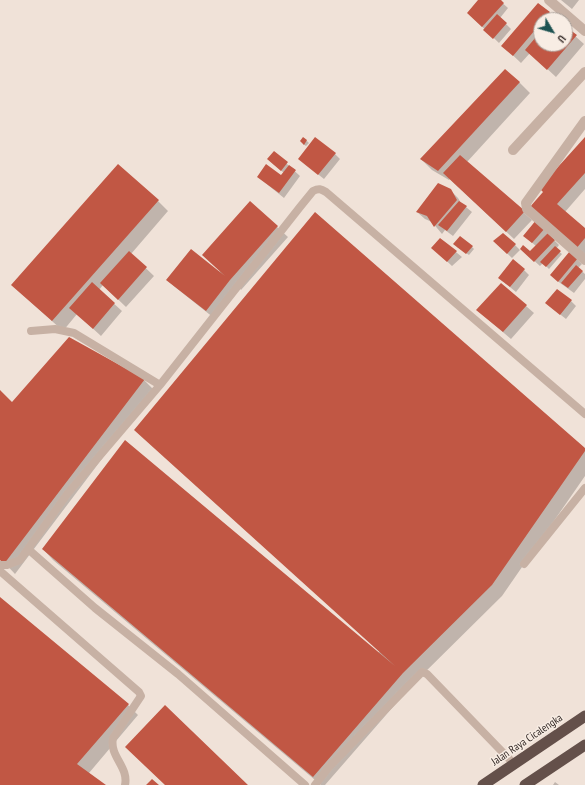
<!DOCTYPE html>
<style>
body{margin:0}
#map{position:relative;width:585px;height:785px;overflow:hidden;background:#f0e2d8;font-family:"PT Sans Narrow",sans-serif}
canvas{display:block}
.north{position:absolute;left:533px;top:12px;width:40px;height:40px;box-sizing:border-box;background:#f8ede4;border:1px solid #a99f98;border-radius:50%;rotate:128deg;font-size:11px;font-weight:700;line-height:16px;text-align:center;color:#332926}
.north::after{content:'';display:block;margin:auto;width:14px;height:18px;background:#1d5251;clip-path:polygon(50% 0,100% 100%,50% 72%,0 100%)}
</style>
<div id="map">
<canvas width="585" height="785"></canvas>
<div class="north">U</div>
</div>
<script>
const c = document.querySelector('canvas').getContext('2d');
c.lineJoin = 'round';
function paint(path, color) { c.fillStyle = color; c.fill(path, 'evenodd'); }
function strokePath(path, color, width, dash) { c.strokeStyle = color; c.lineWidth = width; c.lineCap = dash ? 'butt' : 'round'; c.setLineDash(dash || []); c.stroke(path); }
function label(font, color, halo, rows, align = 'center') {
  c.font = font + ' "PT Sans Narrow",sans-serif'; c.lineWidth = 3; c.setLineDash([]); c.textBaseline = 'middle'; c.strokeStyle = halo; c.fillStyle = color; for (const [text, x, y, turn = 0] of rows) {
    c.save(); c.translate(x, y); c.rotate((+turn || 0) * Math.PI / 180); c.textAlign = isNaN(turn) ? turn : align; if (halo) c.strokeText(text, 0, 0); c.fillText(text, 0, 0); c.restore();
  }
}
const shadow = new Path2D(`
 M480 0H499L508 8 500 18 511 29 499 43 473 18Z
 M561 0H579L572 9Z
 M538 4 556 20H541V44H565V27L584 44 556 77 530 53 521 63 503 46Z
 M519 82 530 93 467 162 532 220 514 239 450 179 449 180 432 170 421 159Z
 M304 138 309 143 306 146 303 144Z
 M585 139V189L565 212 585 229V256L538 216Z
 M274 152 300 176 284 198 258 177 282 176 284 173 270 161Z
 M335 154 340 159 324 179 305 164Z
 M450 190 458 198 461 203 472 212 453 236 445 230 442 234 432 222 425 219 417 212Z
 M158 201 168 211 131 254 154 276 126 307 103 285 99 290 122 311 101 336 77 314 63 331 12 285Z
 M537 221 549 235 559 245 556 249 562 254 549 269 543 263 540 266 521 249 530 253 536 246 530 241Z
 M277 227 288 237 241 290 239 287 214 318 175 287 167 280 219 272Z
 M440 239 462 257 452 266 438 253Z
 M494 241 515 245 520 250 512 258Z
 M457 247H472L474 249 469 255Z
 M570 253 582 264 578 268 585 274V279L574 293 556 280Z
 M524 270 529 275 516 292 505 283Z
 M571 301 576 306 566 319 552 308Z
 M526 306 534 313 511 339 477 310Z
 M144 380 154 390 15 574 0 558V391L12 403Z
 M585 449V476L502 596 413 684 325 785H321L53 560 43 549 378 653Z
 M0 599 128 705 138 715 89 773 104 785H0Z
 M555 782 559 785H553Z`);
const building = new Path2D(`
 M478 0H501L504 3 482 27 467 13Z
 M538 3 550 12 543 20H541V23L513 56 501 46Z
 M497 14 507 23 493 39 483 30Z
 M565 26 577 35 547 70 525 50 541 31V44H565Z
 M505 69 520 82 438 171 420 159Z
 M303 137 307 140 304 145 300 141Z
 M315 137 336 153 318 175 298 159Z
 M585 137V173L557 204 585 228V238L575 250 529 208 543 192 539 188Z
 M274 151 288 162 281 171 267 159Z
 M460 155 525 211 506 232 443 173Z
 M118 164 159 200 52 321 11 285Z
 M266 164 281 175 289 165 296 170 279 193 257 177Z
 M438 183 451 189 457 200 434 227 427 216 416 212Z
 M250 201 278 226 230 280 206 311 166 280 191 249 225 276 202 255Z
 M459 201 467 206 447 231 438 225Z
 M315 212 585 448V451L492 585 403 673 313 777 42 549 125 440 395 666 134 430Z
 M537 219 546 227 532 243 523 236Z
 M503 233 516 244 507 254 493 241Z
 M548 233 555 240 534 262 520 249 523 245 530 251Z
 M460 236 473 246 466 254 453 244Z
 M440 238 457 251 447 262 431 248Z
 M555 246 561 251 546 267 540 262Z
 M129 251 147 267 118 300 100 283Z
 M570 251 578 258 558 282 550 275Z
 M513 259 525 269 510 287 498 278Z
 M576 265 583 271 568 288 561 283Z
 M92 282 115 303 93 329 69 308Z
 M501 283 527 305 503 332 476 310Z
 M557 289 572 300 560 315 545 303Z
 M69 337 145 379 4 564 0 560V390L12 402Z
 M0 597 129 704 77 764 106 785H0Z
 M165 705 248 785H165L125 747Z
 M152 779 159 785H146Z`);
const service = new Path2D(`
 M31 331 55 329 74 333 160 385
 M28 549 95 608 178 674 305 785
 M524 564 585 488
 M0 565H7L20 560 68 493 160 385 300 207 313 191C319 188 321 189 326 192L585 414
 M0 571 139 692 141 696 113 738C109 756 129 767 125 785
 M315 785 329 767 422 672 427 674 514 764`);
const minor = new Path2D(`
 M549 0 585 31
 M585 121 526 203 527 209 585 260
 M513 150 585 72`);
const trunk = new Path2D(`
 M483 785 585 716
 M525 785 585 745`);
const streetNames = [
 ["Jalan Raya Cicalengka",527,740,-34]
];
paint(shadow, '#0003');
paint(building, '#c15744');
strokePath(service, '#c7b1a4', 8);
strokePath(minor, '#c7b1a4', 10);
strokePath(trunk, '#64504a', 11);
label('11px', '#332926', '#f8ede4', streetNames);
</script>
